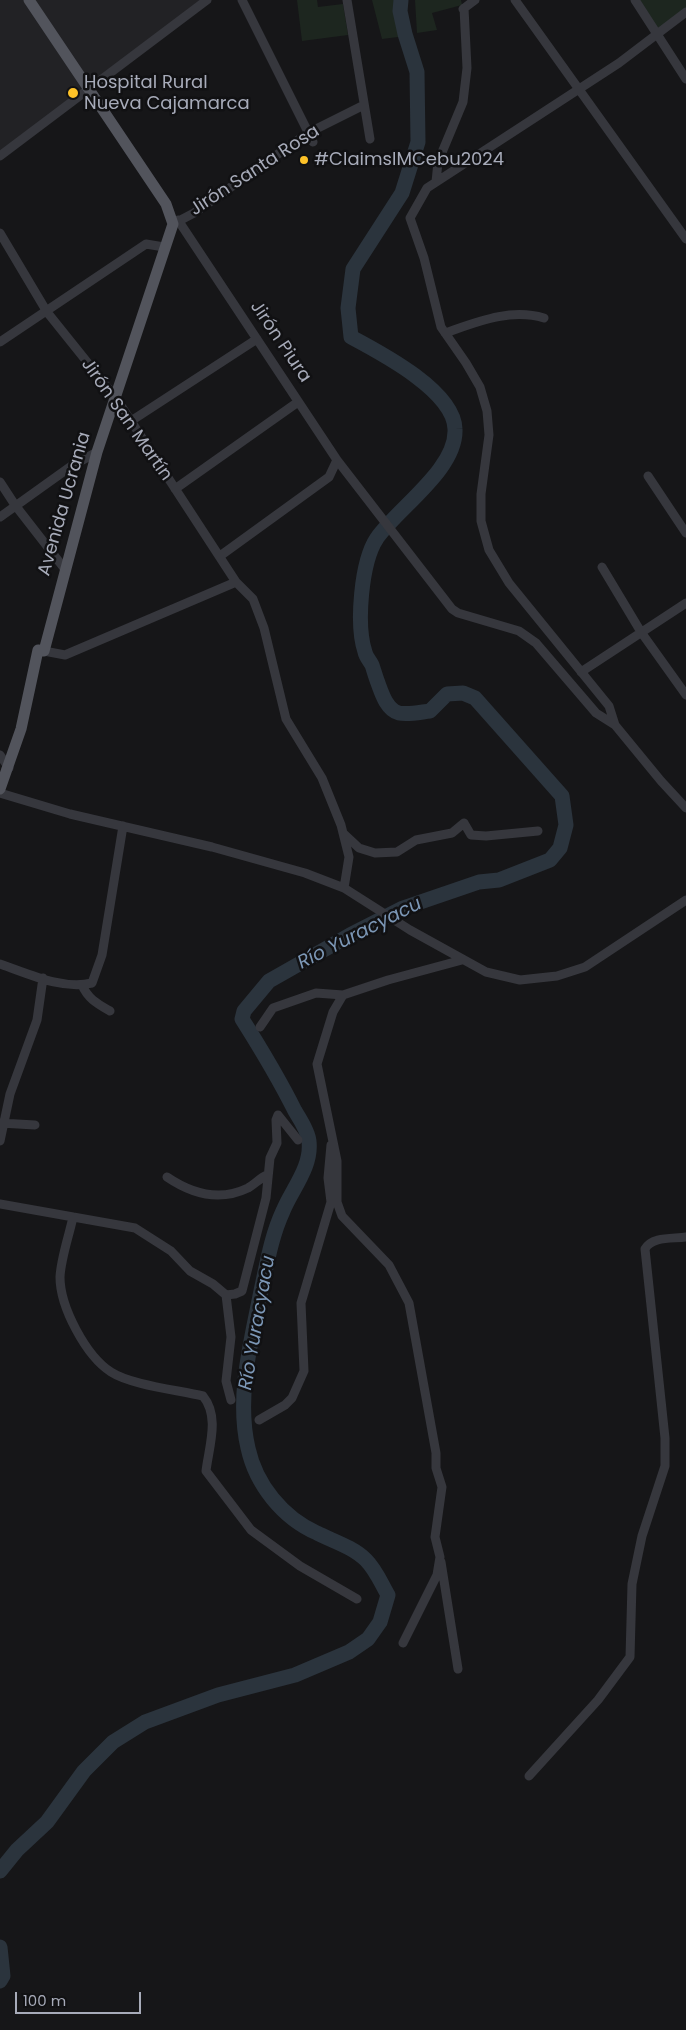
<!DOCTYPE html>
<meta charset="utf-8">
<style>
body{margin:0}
#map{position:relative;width:686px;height:2030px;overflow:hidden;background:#161618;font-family:Poppins,sans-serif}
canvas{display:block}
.scale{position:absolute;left:15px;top:1992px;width:126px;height:22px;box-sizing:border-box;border:2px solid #a7abb9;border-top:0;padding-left:6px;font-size:15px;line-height:18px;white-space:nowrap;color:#a7abb9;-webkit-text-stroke:4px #111113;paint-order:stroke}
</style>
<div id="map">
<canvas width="686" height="2030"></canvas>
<div class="scale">100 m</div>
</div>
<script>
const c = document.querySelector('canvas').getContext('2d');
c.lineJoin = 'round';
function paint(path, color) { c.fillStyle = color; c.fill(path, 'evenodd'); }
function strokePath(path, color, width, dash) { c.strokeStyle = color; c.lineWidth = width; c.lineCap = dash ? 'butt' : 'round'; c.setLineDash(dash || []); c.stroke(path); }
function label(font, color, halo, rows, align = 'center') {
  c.font = font + ' Poppins,sans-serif'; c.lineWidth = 5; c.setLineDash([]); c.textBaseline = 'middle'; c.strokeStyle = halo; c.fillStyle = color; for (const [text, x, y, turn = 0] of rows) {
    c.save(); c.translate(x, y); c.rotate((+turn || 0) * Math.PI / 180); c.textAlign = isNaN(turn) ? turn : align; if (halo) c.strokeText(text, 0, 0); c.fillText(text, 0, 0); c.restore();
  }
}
const built = new Path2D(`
 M0 0H207L0 152Z`);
const green = new Path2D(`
 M297 0H317L318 7 343 4 348 35 302 41Z
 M372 0H398V37L382 39Z
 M415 0H461L462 5 432 13 437 30 417 33Z
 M635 0H686V11L657 35Z`);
const river = new Path2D(`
 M0 1871 17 1850 47 1822 84 1771 113 1742 145 1722 218 1695 295 1675 349 1652 368 1639 380 1622 388 1595C381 1583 376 1570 366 1560 353 1547 333 1541 317 1533 283 1518 256 1485 248 1448 236 1397 251 1342 261 1291 267 1264 271 1237 283 1211 292 1189 312 1167 309 1141 308 1131 300 1119 295 1111 279 1079 261 1049 242 1019L244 1011 269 981 350 935 403 908 479 882 499 880 550 860 560 848 566 825 562 796 475 698 463 693 447 694 430 711C421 712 408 715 399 713 387 710 382 694 378 683 376 678 374 671 372 665 370 661 366 657 365 652 356 625 361 562 377 538 399 507 457 469 455 429 454 391 381 353 351 337L348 308 353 269 402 193 418 142 417 72 405 34 400 11 401 0
 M0 1947 3 1976 0 1981`);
const minor = new Path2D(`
 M242 0 313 142
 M347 0 370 139
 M515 0 686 239
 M635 0 686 79
 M463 9 475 0
 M686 12 619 63 427 188 410 218 424 258 441 327 466 363 480 387 487 411 489 435 481 494V521L489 550 509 583 609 706 615 725 661 781 686 808
 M0 156 207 0
 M436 182 438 162 463 102 467 68 464 8
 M178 220 337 460 452 609 458 613 519 631 536 643 596 713 615 725
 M173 224 194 213 308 133 364 105
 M0 233 47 312 116 398 236 582 253 599 264 628 286 719 322 778 341 825 349 857 344 888
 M445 333C477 322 510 308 544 318
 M0 342 146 244 164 247
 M131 421 257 339
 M648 476 686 533
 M0 482 15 505 64 568
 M175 489 298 402
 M0 517 70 467 97 452
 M220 556 329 477 337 460
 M602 567 641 632 686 695
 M44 651 65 655 236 582
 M581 672 686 603
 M0 755 9 768 6 769
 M0 793 70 814 212 847 305 873 344 888 410 930 486 972 520 980 557 976 585 967 686 900
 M344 834 359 848 375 853 397 852 416 840 452 833 464 823 471 835 486 836 538 831
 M0 964C29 974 62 990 92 983L102 955 123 826
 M82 985C88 999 98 1004 110 1011
 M343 995 333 1012 317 1064 337 1161V1202L342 1216 389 1265 409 1303 436 1453V1468L442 1487 435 1537 440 1557 437 1575 403 1643
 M260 1027 273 1008 316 993 343 995 388 980 462 960
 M0 1123 35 1125
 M0 1141 10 1094 37 1020 43 978
 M167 1177C192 1194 219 1202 248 1188 255 1184 260 1178 267 1175
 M0 1204 135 1228 171 1251 190 1271 213 1284 226 1295 235 1294 242 1291 266 1198 270 1158 277 1143 276 1120 278 1115 298 1140
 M73 1217C69 1236 61 1258 60 1277 60 1307 86 1356 111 1372 131 1385 178 1390 203 1396 220 1417 209 1446 206 1471L251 1530 300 1566 357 1599
 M226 1295 231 1337 226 1381 231 1400
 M259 1420 285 1405 292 1398 304 1371 301 1303 331 1202 328 1178 331 1145
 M441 1562 458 1669
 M529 1776 598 1700 630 1657 632 1584 642 1536 665 1466V1438L645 1249C652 1236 673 1239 686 1237`);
const major = new Path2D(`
 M0 789 21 729 38 650 44 651 97 452 173 224 166 204 29 0`);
const markers = [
 [73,93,6,"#fdc228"],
 [304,160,5,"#fdc228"]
];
const poiNames = [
 ["Hospital Rural",84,83],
 ["Nueva Cajamarca",84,104],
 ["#ClaimsIMCebu2024",314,160]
];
const streetNames = [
 ["Jirón Santa Rosa",255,171,-33],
 ["Jirón Piura",280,342,56],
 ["Jirón San Martín",126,420,55],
 ["Avenida Ucrania",65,504,-74]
];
const waterNames = [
 ["Río Yuracyacu",360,934,-27],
 ["Río Yuracyacu",258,1323,-80]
];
paint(built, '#222225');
paint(green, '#1d261f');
strokePath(river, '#2b343d', 15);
strokePath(minor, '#36373d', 9);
strokePath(major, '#52545c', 11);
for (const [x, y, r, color] of markers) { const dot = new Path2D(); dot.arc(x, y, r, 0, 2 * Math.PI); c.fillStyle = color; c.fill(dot); strokePath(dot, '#111113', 2); }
label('18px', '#a7abb9', '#111113', poiNames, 'left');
label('18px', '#a7abb9', '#111113', streetNames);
label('italic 19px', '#7c97b6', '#111113', waterNames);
</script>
